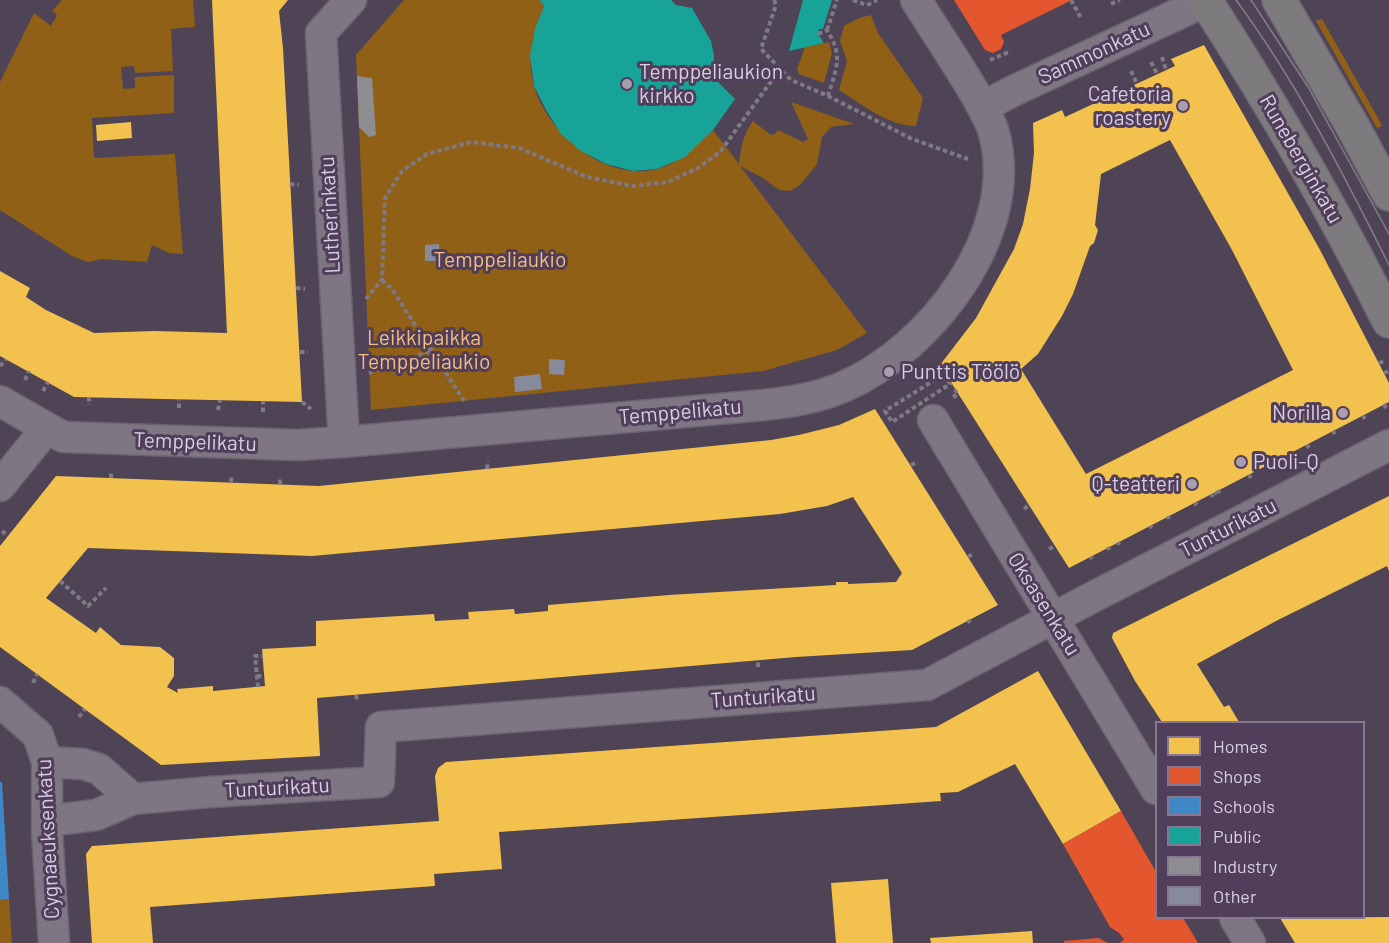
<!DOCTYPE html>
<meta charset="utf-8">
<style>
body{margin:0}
#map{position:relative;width:1389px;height:943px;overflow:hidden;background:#4f4455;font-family:Barlow,sans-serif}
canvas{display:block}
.legend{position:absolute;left:1155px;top:721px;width:210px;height:198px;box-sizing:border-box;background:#503e5b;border:2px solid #877891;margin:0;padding:8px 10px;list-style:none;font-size:18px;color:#d9cfe1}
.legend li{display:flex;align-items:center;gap:12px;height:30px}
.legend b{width:30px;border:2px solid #877891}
</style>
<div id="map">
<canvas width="1389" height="943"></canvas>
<ul class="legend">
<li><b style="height:16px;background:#f2c14e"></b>Homes</li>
<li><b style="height:16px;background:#e4572e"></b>Shops</li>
<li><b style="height:16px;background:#3f88c5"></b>Schools</li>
<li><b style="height:16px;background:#17a398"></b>Public</li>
<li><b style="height:16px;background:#8d8d92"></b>Industry</li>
<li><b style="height:16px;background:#878a9c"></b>Other</li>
</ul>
</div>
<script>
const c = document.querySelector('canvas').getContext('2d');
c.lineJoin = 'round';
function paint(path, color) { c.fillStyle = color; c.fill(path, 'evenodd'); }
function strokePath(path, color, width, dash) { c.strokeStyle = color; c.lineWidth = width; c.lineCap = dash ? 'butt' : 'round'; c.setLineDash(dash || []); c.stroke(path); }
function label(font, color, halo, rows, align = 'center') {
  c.font = font + ' Barlow,sans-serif'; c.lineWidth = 6; c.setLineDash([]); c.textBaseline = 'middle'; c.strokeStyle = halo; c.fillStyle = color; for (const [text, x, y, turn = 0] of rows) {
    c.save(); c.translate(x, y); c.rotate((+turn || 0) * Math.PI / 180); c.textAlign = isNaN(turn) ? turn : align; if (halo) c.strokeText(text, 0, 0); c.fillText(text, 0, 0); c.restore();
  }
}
const green = new Path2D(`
 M62 0H193L195 27 171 29 173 71 135 73 134 66 121 67 123 89 135 88V77L174 75V113L92 118 94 158 175 154 183 254 169 253 152 245 147 262 102 259 88 262 72 256 0 210V82L34 13 51 26 57 15 52 11Z
 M404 0H539L544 6C534 31 526 58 534 86 548 134 605 182 657 169 680 163 696 146 713 130L739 164C741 147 743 135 753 121L771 135 775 134 778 130 803 142 808 139 791 102 854 124 831 127 822 137 817 164 800 185 790 191 779 190 763 178 740 166 867 333 837 350 763 371 371 410 356 55Z
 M871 15 878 33 923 98 916 126C888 126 862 104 839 90L847 61 840 41 844 26 859 18Z
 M1322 19 1382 125V126L1377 128 1316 21Z
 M829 42 832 53 824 83 799 74 797 69 805 47Z
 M9 899 12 943H0V900Z`);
const homes = new Path2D(`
 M212 0H288L279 11 283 48 302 402 74 397 0 356V271L30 288 26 297 46 310 94 333 154 331 227 333Z
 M1204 45 1319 248 1389 383V402L1069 568 940 365 976 318 1014 249 1023 224 1030 189 1034 153 1033 123 1062 110 1065 117 1175 66 1171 59ZM1170 140 1232 250 1293 370 1086 474 1021 369 1038 354 1062 316 1073 294 1090 246 1094 243 1098 230 1095 225 1101 174Z
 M131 122 132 138 97 141 96 125Z
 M875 409 998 605 912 650 796 657 317 698 320 756 161 765 0 647V546L56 476 319 486 771 440 799 435 839 425ZM853 497 902 573 896 582 848 584V582H836V585L669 595 548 605V611L515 614 514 609 468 612 469 619 435 621 434 614 316 621V646L262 649 265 686 213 691V686L177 689 178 693 167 687 174 676V658L160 647 121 645 100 627 96 633 46 598 88 548 312 556 780 514 827 506Z
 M1389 496V571L1387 566 1278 620 1197 664 1224 707 1229 705 1239 722H1162L1135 681 1112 638 1113 633Z
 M1038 671 1121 811 1063 844 1015 764 958 792 940 793 941 801 499 832 502 869 434 874 435 886 150 907 153 943H92L86 854 92 846 439 821 435 776 438 768 446 762 936 727Z
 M888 879 893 943H836L831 883Z
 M1389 917V943H1295L1280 918Z
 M1032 931 1033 943H931L930 938Z`);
const shops = new Path2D(`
 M954 0H1072L1001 35 1004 42 1001 49 993 53 985 50Z
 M1121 811 1156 872V918H1183L1198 943H1120L1124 939 1119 933 1110 927 1063 844Z
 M1098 938 1108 943H1064V941Z`);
const schools = new Path2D(`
 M0 782H2L9 899 0 900Z`);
const public = new Path2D(`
 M539 0H671L676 5 692 8 711 41 714 55V78L735 99 713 130 685 157 657 169 633 171 606 164 581 151 561 134 546 110 534 86 530 56 535 29 544 6Z
 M803 0H832L823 29H819L818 34 824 43 789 51Z`);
const industry = new Path2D(`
 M357 76 372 78 376 135 369 137 359 127Z`);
const building = new Path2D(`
 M439 244 440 261H425V245Z
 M549 359 565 360 564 375 549 374Z
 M540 374 542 389 515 392 514 377Z`);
const path = new Path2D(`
 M774 0 776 5 761 49 791 80 828 96 912 139 968 159
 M853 0 867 5 877 0
 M1071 0 1081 18
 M1111 4 1120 0
 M827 30 837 0
 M818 34 827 30C844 57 836 68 828 96
 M1162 57 1166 70
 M990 60 1011 51
 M1151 62 1157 74
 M1131 71 1137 84
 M290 184 299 185
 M382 280 392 289 464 401
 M296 288 305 289
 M366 299 382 280 385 198 402 171 427 154 471 142 519 148 587 177 633 186 668 182 698 168 720 152 780 69
 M300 352H308
 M1379 363 1384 361
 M0 366 6 359
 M369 373 431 351
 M1384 373 1389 371
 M944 374 950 384 892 422 885 411Z
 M25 380 29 371
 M43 391 48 382
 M89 397V405
 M956 398 953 393 957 390
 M302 402 311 409
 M1384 404 1386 408
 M179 408V399
 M218 410 220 400
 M263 412V401
 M1363 416 1365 419
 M1333 431 1335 434
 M1307 445 1309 448
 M911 465 918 462
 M487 469 488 461
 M1249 475 1251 478
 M111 478V472
 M231 482 232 475
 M280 484V477
 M1218 490 1220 493
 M1215 492 1217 494
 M1211 494 1213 497
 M1195 503 1197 505
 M1024 509 1029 505
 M1168 516 1169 519
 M1150 526 1152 528
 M2 531 8 536
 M1118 542 1119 545
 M1108 547 1109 550
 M1049 549 1055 546
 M968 557 974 553
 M1091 557 1092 559
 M60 581 88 606 106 588
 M968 620 970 623
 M758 667V661
 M257 676H264
 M33 683 37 674
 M258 687 255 656H263
 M356 695 357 700
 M79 717 85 709`);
const minor = new Path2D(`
 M983 107 1013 91 1206 1
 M0 401 63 437 297 445 344 442 764 405C791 402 817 398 843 387 931 349 1021 233 994 133 990 119 981 105 974 92 956 61 935 31 916 0
 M933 420 1156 789
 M344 442 321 33 351 0
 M0 486 46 429
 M0 702 38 735 47 762V831L54 943
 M47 762 83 764 99 769 133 799
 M47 821 96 815 133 799 210 792 379 782 381 727 927 685 1093 597 1389 445
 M1235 918 1250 943`);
const major = new Path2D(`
 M1205 0C1272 104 1334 211 1389 321
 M1279 0 1353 127 1389 194`);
const tram = new Path2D(`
 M1236 0C1296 81 1344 175 1389 265
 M1251 0 1308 87 1389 234`);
const markers = [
 [627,84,6,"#a99eb0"],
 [1183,106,6,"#a99eb0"],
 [889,372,6,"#a99eb0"],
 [1343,413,6,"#a99eb0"],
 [1241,462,6,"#a99eb0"],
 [1192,484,6,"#a99eb0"]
];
const streetNames = [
 ["Sammonkatu",1094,53,-25],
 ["Runeberginkatu",1301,159,60],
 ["Lutherinkatu",330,215,-93],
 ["Temppelikatu",680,412,-5],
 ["Temppelikatu",195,442,2],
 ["Tunturikatu",1228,528,-27],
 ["Oksasenkatu",1044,604,58],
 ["Tunturikatu",763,697,-4],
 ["Tunturikatu",277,788,-3],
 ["Cygnaeuksenkatu",48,839,-93]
];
const poiNames = [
 ["Temppeliaukion",639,72],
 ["kirkko",639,96],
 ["Cafetoria",1171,94,"right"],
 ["roastery",1171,118,"right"],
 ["Punttis Töölö",901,372],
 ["Norilla",1331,413,"right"],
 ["Puoli-Q",1253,462],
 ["Q-teatteri",1180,484,"right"]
];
const parkNames = [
 ["Temppeliaukio",500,260],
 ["Leikkipaikka",424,338],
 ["Temppeliaukio",424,362]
];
paint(green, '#8f6016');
paint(homes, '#f2c14e');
paint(shops, '#e4572e');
paint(schools, '#3f88c5');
paint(public, '#17a398');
paint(industry, '#8d8d92');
paint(building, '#878a9c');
strokePath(minor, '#6b6270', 33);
strokePath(major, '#6b6270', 36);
strokePath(path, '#7f7985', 4, [4.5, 3]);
strokePath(minor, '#7e7783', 30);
strokePath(major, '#7d7b7e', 33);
strokePath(tram, '#847d89', 1.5);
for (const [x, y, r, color] of markers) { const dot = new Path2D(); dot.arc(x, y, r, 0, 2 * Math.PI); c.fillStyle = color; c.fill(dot); strokePath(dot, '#503e5b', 2); }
label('21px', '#d9cfe1', '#503e5b', streetNames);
label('21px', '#d9cfe1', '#503e5b', poiNames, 'left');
label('21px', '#f5be7a', '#503e5b', parkNames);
</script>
